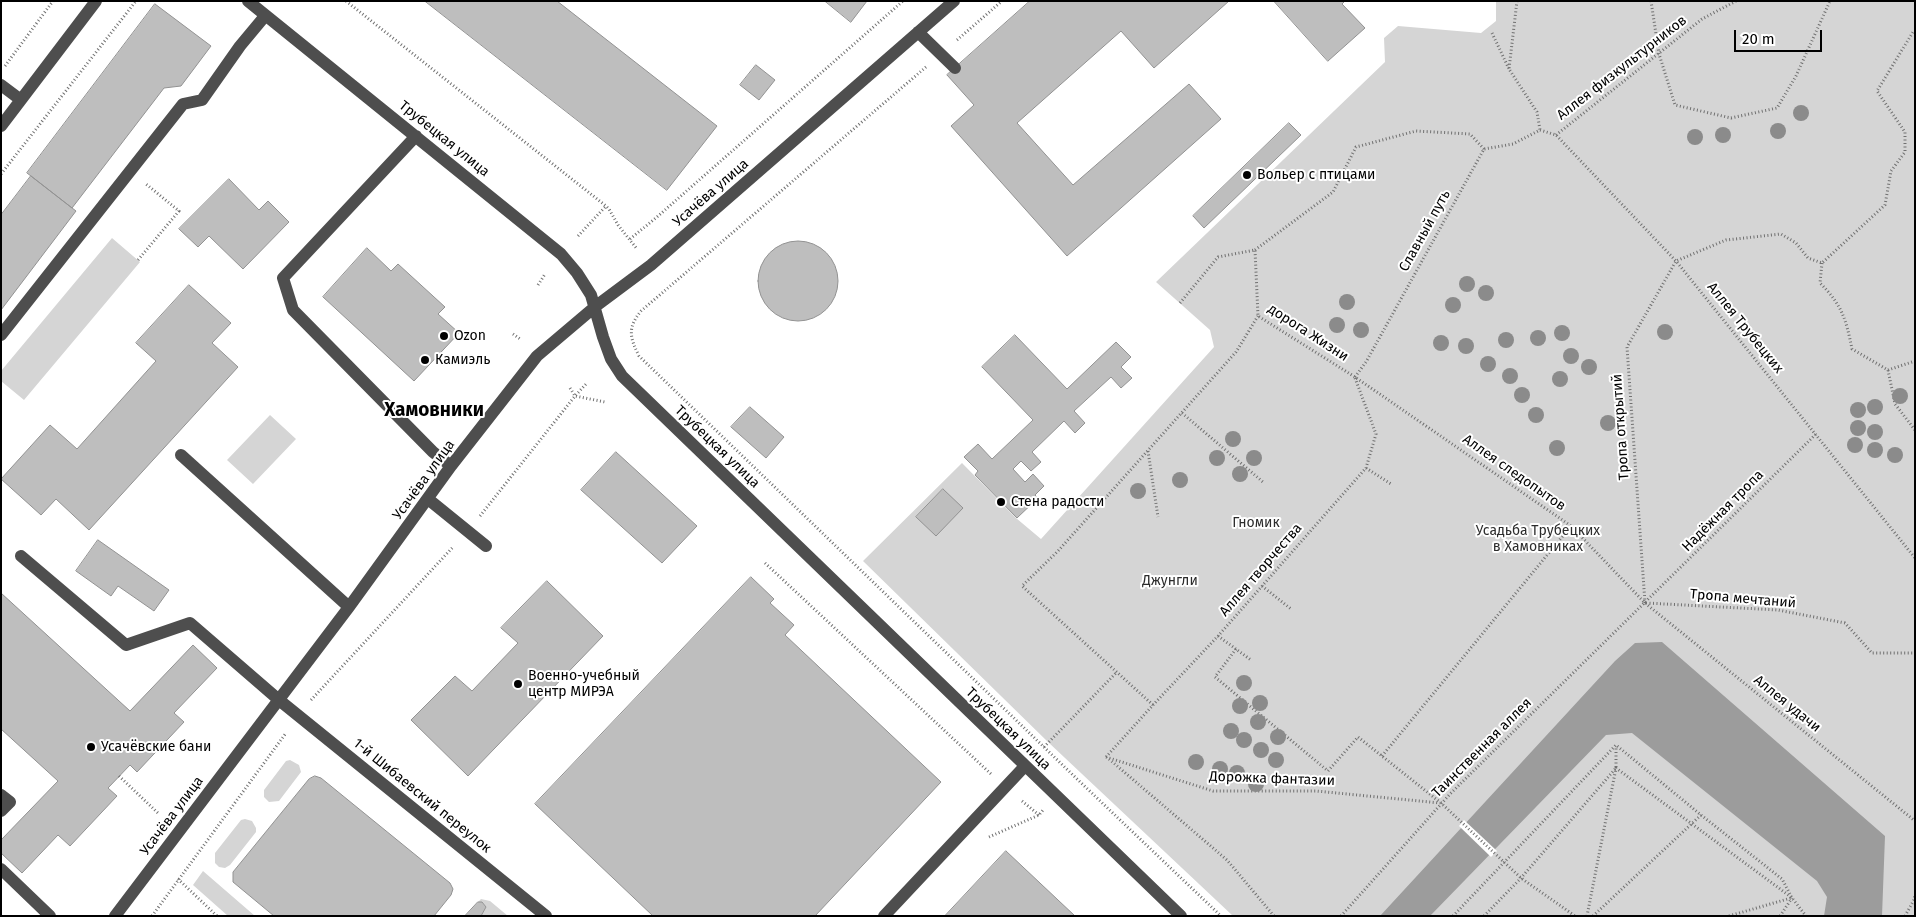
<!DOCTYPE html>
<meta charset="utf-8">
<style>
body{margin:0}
#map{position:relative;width:1916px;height:917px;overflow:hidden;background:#fff;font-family:"Fira Sans",sans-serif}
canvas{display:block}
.frame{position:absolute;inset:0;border:2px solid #000;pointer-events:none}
.scale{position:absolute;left:1734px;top:30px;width:88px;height:22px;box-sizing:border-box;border:2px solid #000;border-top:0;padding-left:6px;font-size:15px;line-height:18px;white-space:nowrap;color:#000;-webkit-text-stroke:4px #fff;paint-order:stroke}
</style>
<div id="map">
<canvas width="1916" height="917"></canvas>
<div class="frame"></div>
<div class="scale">20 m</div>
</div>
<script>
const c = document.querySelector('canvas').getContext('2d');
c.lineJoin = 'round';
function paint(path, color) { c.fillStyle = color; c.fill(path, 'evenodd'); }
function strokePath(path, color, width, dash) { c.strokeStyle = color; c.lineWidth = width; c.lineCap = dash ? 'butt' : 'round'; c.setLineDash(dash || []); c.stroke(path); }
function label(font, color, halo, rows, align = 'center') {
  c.font = font + ' "Fira Sans",sans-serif'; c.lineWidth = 4; c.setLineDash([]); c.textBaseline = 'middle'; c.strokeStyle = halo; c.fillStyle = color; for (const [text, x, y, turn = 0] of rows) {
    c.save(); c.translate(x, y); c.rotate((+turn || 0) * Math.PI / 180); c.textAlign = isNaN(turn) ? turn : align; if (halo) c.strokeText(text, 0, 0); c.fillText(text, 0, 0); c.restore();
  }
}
const green = new Path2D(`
 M1496 1H1915V916H1233L1048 742 863 561 962 463 1016 518 1041 539 1214 347 1210 330 1156 282 1385 62 1384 38 1398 26 1481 33 1496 21Z
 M112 238 140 262 24 400 1 381V371Z
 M270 415 296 439 253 484 227 460Z
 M290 760 299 765 301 772 279 801 269 802 264 797V790L286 761Z
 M245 819 252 821 256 828V832L230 865 225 868 219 867 215 863V853L241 820Z
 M203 871 255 916H228L193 885Z
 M481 899 490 901 508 916H481L486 907 482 902H478Z`);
const water = new Path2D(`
 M1662 642 1885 836 1882 916H1824L1827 897 1817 881 1632 733 1606 735 1430 916H1380L1615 661 1635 643Z`);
const pier = new Path2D(`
 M1464 820 1497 851 1491 857 1459 826Z`);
const building = new Path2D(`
 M425 1H557L717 126 667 190Z
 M825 1H867L851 22Z
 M1030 1H1229L1154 68 1121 31 1017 123 1073 185 1189 84 1221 119 1067 256 951 126 974 105 947 75Z
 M1274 1H1345L1342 4 1365 28 1328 61Z
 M155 4 211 46 181 86 164 88 72 208 27 173Z
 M756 65 775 80 759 100 740 85Z
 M1289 123 1301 135 1204 228 1193 216Z
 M31 176 76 211 1 310V215Z
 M229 179 259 210 268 201 289 222 243 269 209 236 198 247 179 229Z
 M758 281a40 40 0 1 1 80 0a40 40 0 1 1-80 0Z
 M367 248 391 271 398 264 445 307 438 314 459 333 414 381 323 297Z
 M189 285 231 323 212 343 238 367 89 530 56 499 41 515 1 479 50 425 77 449 156 361 136 343Z
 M1015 335 1067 389 1116 342 1131 357 1121 367 1132 378 1121 388 1111 377 1074 411 1085 423 1075 433 1064 421 1032 452 1041 462 1031 471 1021 461 1013 469 1025 482 1033 474 1044 486 1035 495 1038 498 1017 518 975 475 978 471 964 457 978 444 992 459 1033 420 982 367Z
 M750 407 784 437 766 458 731 427Z
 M616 452 697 526 662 563 581 490Z
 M943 489 963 508 936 536 916 517Z
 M98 540 169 590 154 611 118 586 111 596 76 571Z
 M751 577 774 599 770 603 794 625 785 635 941 782 815 916H653L535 804Z
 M547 581 603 636 468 776 411 720 455 676 472 691 518 643 501 628Z
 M1 593 130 711 193 645 217 668 174 713 184 722 137 772 130 765 108 788 117 796 70 846 58 835 22 873 1 853V840L58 781 1 729Z
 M315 776 321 778 450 883 453 889 451 895 434 916H274L233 882V872L309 779Z
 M1006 851 1075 916H945Z
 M478 902H482L486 907 481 916H465Z`);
const path = new Path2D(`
 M346 1 606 206 609 209 618 225 637 249
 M1517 1 1509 69 1537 112 1540 130
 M1651 1 1659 54 1675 105 1731 118 1777 108 1796 76 1830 1
 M1492 33 1509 69
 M957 40 1002 1
 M5 66 53 1
 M926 67 641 311C627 328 630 338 639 356L1076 778 1221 916
 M1540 130 1556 135 1676 261 1915 558
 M1556 135 1702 19 1736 1
 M1 174 136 1
 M578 236 606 206
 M630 239 657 217 903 1
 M1255 250 1333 192 1356 147 1416 131 1470 134 1484 149
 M138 260 179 211 146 184
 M1822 263 1820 283C1842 305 1846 319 1852 349L1888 370 1915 361
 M538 285 545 274
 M1180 303 1218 257 1255 250 1258 316 1355 377 1571 526 1645 603 1915 821
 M513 334 520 339
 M1888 370 1895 404 1915 430
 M1355 377 1366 362 1484 149 1513 144 1540 130
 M570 388 575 396 586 384
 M1182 413 1263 482
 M1148 451 1158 517
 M1366 468 1391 484
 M480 516 575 396 605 402
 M765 563 991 774
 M1262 586 1291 609
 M1645 603 1627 347 1676 261 1726 240 1781 234 1796 243 1808 258 1822 263 1885 205 1891 171 1905 152V132L1877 91 1913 32H1915
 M1646 603 1778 610 1845 623 1872 653H1915
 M1218 636 1251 660
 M1236 649 1215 677 1328 771 1358 737 1441 803 1521 878 1575 916
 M311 700 453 547
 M1153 705 1022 586 1058 551 1236 352 1258 316
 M1044 747 1116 673
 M1382 756 1571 526
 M1106 757 1153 705 1218 636 1366 468 1376 434 1355 378
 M1106 757 1213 791H1316L1440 803
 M1109 759 1227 860 1274 916
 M119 776 159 814
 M1022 801 1039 815
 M989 837 1039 815 1043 810
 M178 879 217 916
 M152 916 286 733
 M1341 916 1450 794 1816 434
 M1453 916 1616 745 1701 815 1782 879 1792 898 1806 916
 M1484 916 1521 878 1616 768V746
 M1587 916 1616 768 1791 897
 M1593 916 1701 815
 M1729 916 1791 898
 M1780 916 1792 898
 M1905 916 1914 900 1915 894`);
const minor = new Path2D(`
 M248 1 561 254 577 273 591 295 603 337 611 359 622 376 1181 916
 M918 32 955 68
 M1 85 21 100
 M1 126 96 1
 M416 136 283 278 293 310 433 452 451 466
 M1 335 183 104 202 100 240 46 265 16
 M181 455 349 607
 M428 499 486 546
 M21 556 126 645 190 623 279 700 546 916
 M1 795 10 802 1 811
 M1 869 50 916
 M115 916 349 607 451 466 537 356 596 306 651 265 954 1
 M884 916 1025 766`);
const trees = [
 [1801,113],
 [1778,131],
 [1723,135],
 [1695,137],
 [1467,284],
 [1486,293],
 [1347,302],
 [1453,305],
 [1337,325],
 [1361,330],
 [1665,332],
 [1562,333],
 [1538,338],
 [1506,340],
 [1441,343],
 [1466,346],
 [1571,356],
 [1488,364],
 [1589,367],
 [1510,376],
 [1560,379],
 [1522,395],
 [1900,396],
 [1875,407],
 [1858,410],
 [1536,415],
 [1608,423],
 [1858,428],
 [1875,432],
 [1233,439],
 [1855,445],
 [1557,448],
 [1875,450],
 [1895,455],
 [1217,458],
 [1254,458],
 [1240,474],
 [1180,480],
 [1138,491],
 [1244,683],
 [1260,703],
 [1240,706],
 [1258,722],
 [1231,731],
 [1278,737],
 [1244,740],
 [1261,750],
 [1276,760],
 [1196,762],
 [1220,769],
 [1237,773],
 [1256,784]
];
const markers = [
 [1247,175,5,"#000"],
 [444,336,5,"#000"],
 [425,360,5,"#000"],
 [1001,502,5,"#000"],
 [518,684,5,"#000"],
 [91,747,5,"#000"]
];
const streetNames = [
 ["Аллея физкультурников",1622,68,-38],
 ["Трубецкая улица",444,139,39],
 ["Усачёва улица",711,193,-41],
 ["Славный путь",1425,231,-61],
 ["Аллея Трубецких",1745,328,51],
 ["дорога Жизни",1308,333,33],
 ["Тропа открытий",1621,427,-94],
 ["Трубецкая улица",717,447,44],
 ["Аллея следопытов",1514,473,35],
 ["Усачёва улица",424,480,-54],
 ["Надёжная тропа",1723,511,-45],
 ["Аллея творчества",1261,570,-49],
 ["Тропа мечтаний",1743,599,5],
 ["Аллея удачи",1787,704,39],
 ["Трубецкая улица",1008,729,44],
 ["Таинственная аллея",1482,748,-45],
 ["Дорожка фантазии",1272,779,2],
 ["1-й Шибаевский переулок",422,796,39],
 ["Усачёва улица",172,816,-53]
];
const poiNames = [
 ["Вольер с птицами",1257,175],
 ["Ozon",454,336],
 ["Камиэль",435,360],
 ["Стена радости",1011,502],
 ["Военно-учебный",528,676],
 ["центр МИРЭА",528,692],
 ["Усачёвские бани",101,747]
];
const parkNames = [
 ["Гномик",1256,523],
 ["Усадьба Трубецких",1538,531],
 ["в Хамовниках",1538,547],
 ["Джунгли",1170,581]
];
const districtNames = [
 ["Хамовники",434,411]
];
paint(green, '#d5d5d5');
paint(water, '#9c9c9c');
paint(pier, '#fff');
paint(building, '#bebebe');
strokePath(building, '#929292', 1);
strokePath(path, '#707070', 3, [1, 2.5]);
strokePath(minor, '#4e4e4e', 12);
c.fillStyle = '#8b8b8b';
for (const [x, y] of trees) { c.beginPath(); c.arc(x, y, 8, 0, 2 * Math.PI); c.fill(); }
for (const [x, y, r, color] of markers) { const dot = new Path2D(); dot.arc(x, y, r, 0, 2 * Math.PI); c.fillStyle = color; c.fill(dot); strokePath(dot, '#fff', 2); }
label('14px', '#000', '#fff', streetNames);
label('14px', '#000', '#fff', poiNames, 'left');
label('14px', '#2c2c2c', '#fff', parkNames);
label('bold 19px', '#000', '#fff', districtNames);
</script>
